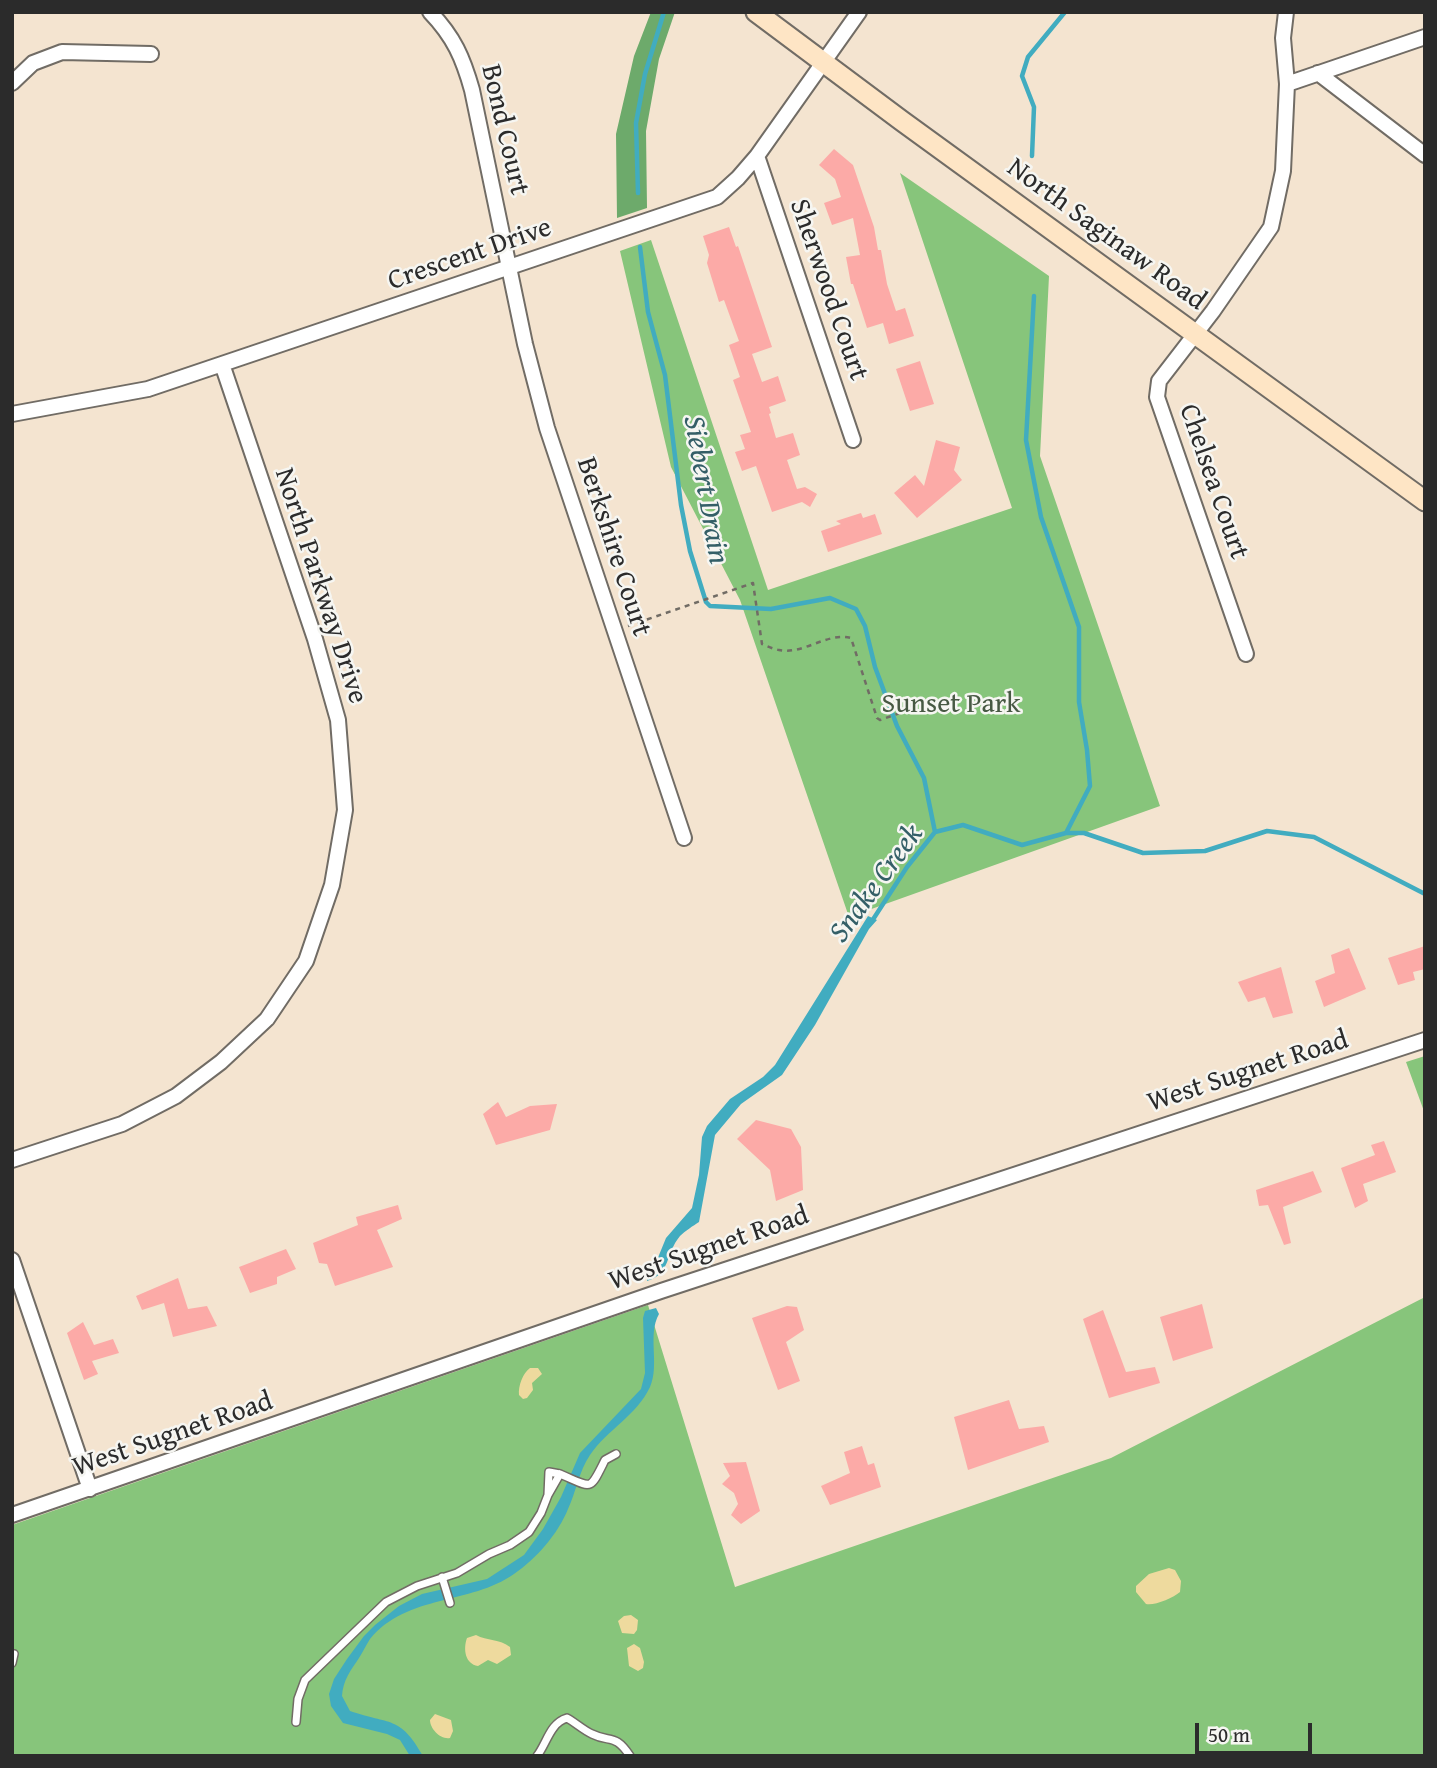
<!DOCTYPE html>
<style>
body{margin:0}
#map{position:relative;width:1437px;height:1768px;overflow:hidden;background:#f4e4d0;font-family:"Gentium Book Plus",serif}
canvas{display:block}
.frame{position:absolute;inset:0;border:14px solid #2b2b2b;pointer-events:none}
.scale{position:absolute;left:1195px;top:1723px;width:117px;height:32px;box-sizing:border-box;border:4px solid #2b2b2b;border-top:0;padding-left:9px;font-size:21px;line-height:24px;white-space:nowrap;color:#2b2b2b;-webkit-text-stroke:5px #f6f6f2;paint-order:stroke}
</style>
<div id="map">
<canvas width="1437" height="1768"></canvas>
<div class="frame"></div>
<div class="scale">50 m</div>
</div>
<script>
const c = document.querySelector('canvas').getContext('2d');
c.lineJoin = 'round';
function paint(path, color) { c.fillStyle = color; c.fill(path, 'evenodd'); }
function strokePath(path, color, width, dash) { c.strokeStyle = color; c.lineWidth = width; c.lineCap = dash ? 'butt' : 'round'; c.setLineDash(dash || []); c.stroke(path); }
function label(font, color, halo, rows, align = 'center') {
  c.font = font + ' "Gentium Book Plus",serif'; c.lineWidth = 5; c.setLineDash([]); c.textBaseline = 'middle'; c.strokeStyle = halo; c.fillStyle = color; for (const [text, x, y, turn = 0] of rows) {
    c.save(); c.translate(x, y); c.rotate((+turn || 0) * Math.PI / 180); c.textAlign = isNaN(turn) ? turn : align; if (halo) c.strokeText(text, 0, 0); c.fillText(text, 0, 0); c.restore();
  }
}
const green = new Path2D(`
 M900 173 1049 276 1040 456 1160 806 849 917 740 600 671 467 620 251 651 240 768 590 1012 508Z
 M1425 1056V1114L1406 1062Z
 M1425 1297V1756H12V1525L648 1305 735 1587 1111 1458Z`);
const forest = new Path2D(`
 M651 12H675L659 59 646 131 647 208 617 218 616 134 634 56Z`);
const sand = new Path2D(`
 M530 1368H538L542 1374 532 1383 533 1390 527 1398 523 1399 519 1395C518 1386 523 1373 530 1368Z
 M1169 1568 1175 1570 1181 1581 1180 1592C1173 1598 1154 1606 1146 1604L1136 1592V1586L1149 1574Z
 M624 1616 631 1615 638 1620 637 1630 634 1634 622 1633 618 1621Z
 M476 1635C487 1641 500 1639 510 1647L511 1655 497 1664 488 1660 478 1666C465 1664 463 1649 467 1638Z
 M634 1644 640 1648 644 1662 643 1668 638 1671 629 1666 627 1648Z
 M435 1714 451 1720 453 1731 450 1738C441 1740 430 1729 430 1720Z`);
const water = new Path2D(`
 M868 916 877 920 869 929 815 1025 782 1075 741 1104 715 1135 699 1222C693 1226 685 1231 680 1236 665 1254 671 1274 647 1281V1271L657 1260 666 1238 692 1208 699 1175 702 1137 707 1126 730 1099 763 1077 775 1065Z
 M656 1308 659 1314C647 1335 660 1364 650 1387 637 1415 607 1430 590 1455 579 1471 576 1492 568 1509 558 1534 536 1559 514 1574 470 1605 407 1594 370 1639 366 1645 363 1652 359 1658 351 1670 343 1680 342 1696L350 1711C390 1725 400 1715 423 1756H410L400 1740 387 1734 343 1723 331 1706 329 1694 334 1679 347 1659 364 1636 375 1625 399 1606 422 1594 487 1579 524 1555 543 1529 561 1497 580 1453 641 1389 645 1373 643 1318 645 1311Z`);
const stream = new Path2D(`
 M1032 156 1034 107 1022 76 1028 57 1065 12
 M638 193 636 123 645 74 664 12
 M640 247 648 312 665 375 681 505 690 551 706 602 710 606 771 609 830 598 856 609 865 626 875 667 897 726 924 778 935 832
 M1034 296 1026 440 1041 517 1079 627V702L1087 750 1090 786 1066 833
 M872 921 907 867 935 832 963 825 1022 845 1066 833H1084L1143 853 1205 851 1267 831 1314 837 1425 894`);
const building = new Path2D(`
 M834 149 853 165 874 227 878 250H881L887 284 896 311 905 308 914 336 889 344 883 323 867 328 853 284H851L846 257 860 255 853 218 832 225 824 203 841 197 835 179 819 165Z
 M729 227 736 247 738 246 772 347 752 354 762 382 778 376 786 401 769 407 771 413 769 414 776 438 793 433 800 455 787 460 797 489 805 487 817 494 810 507 802 502 772 512 756 466 742 471 735 452 745 449 740 435 751 432 733 380 740 377 729 345 739 341 724 300 719 302 707 263 709 255 703 236Z
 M920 361 934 404 910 411 896 369Z
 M936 440 960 447 954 470 962 480 917 518 894 493 915 475 924 486Z
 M861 513 863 518 875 514 882 534 828 552 821 531 841 524 836 521Z
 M1425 946V969L1413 972 1415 980 1398 985 1388 958Z
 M1349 948 1366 989 1324 1007 1315 981 1335 973 1331 955Z
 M1281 967 1293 1013 1273 1018 1265 997 1248 1002 1238 982Z
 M498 1102 506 1117 530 1106 557 1104 550 1130 496 1145 483 1114Z
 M756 1120 791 1129 801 1147 803 1190 776 1201 770 1170 737 1139Z
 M1384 1141 1396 1172 1363 1184 1368 1201 1355 1208 1341 1168 1375 1155 1371 1145Z
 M1313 1171 1322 1192 1283 1207 1291 1243 1284 1245 1268 1205 1259 1206 1256 1190Z
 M398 1205 402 1219 377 1230 393 1267 335 1286 327 1264 319 1263 313 1243 358 1225 356 1217Z
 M286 1249 296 1269 277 1277V1284L250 1293 239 1267Z
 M178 1278 188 1309 207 1306 217 1326 173 1337 164 1303 142 1310 136 1296Z
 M1202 1304 1213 1348 1173 1361 1160 1317Z
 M787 1306 797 1307 804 1330 786 1342 800 1381 778 1390 752 1318Z
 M1103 1310 1126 1372 1155 1367 1160 1383 1109 1398 1083 1319Z
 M83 1322 94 1345 113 1339 119 1353 92 1361 98 1374 84 1380 67 1333Z
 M1009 1400 1019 1429 1044 1426 1049 1442 968 1470 954 1417Z
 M862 1446 868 1465 874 1463 881 1487 830 1505 821 1486 850 1473 844 1452Z
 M746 1462 760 1511 741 1524 731 1515 738 1504 734 1493 722 1484 730 1476 723 1463Z`);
const path = new Path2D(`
 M628 626 753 583 762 644C767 646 773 649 779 650 804 655 826 632 851 638L877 718 880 720 906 711`);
const service = new Path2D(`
 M560 1474C593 1488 589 1492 605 1460L616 1454
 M442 1577 450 1603
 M12 1663 14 1654
 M296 1722 298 1699 305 1680 386 1602 417 1586 457 1573 489 1554 510 1545 529 1532 541 1513 548 1495 549 1472 560 1474 548 1495
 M537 1756C547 1743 550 1723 567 1718 576 1723 583 1730 592 1734 610 1743 615 1733 630 1756`);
const minor = new Path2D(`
 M430 12C454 37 463 58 472 90L525 344 547 428 684 838
 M1318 73 1425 155
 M12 83 33 63 62 52 151 54
 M1287 84 1425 37
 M757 156 853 440
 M12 414 148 389 717 197 738 178 757 156 859 12
 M1246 654 1157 397 1159 381 1213 311 1271 227 1283 171 1287 84 1283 38 1286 12
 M12 1160 122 1124 176 1096 221 1062 267 1019 306 961 332 885 345 810 338 720 315 639 222 364
 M12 1260 90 1489
 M12 1515 661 1291 1425 1040`);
const secondary = new Path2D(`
 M756 12 902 121 1425 501`);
const streetNames = [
 ["Bond Court",504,130,77],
 ["North Saginaw Road",1106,235,36],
 ["Crescent Drive",470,255,-19],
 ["Sherwood Court",828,290,71],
 ["Chelsea Court",1213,482,71],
 ["Berkshire Court",613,547,72],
 ["North Parkway Drive",320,586,72],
 ["West Sugnet Road",1248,1072,-18],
 ["West Sugnet Road",709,1249,-19],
 ["West Sugnet Road",173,1435,-19]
];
const parkNames = [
 ["Sunset Park",951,705]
];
const waterNames = [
 ["Siebert Drain",705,490,80],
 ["Snake Creek",877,884,-54]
];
paint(green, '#87c57b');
paint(forest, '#6daa6b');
paint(sand, '#eeda9e');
paint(water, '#41acc0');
strokePath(stream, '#41acc0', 4.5);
paint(building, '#fcaaa7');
strokePath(service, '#716c65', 10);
strokePath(minor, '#716c65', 18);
strokePath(secondary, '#716c65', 23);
strokePath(path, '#716c65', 2.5, [5, 5]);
strokePath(service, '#fff', 7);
strokePath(minor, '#fff', 14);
strokePath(secondary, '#fee5c5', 19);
label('28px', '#2b2b2b', '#f6f6f2', streetNames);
label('28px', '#475943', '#f6f6f2', parkNames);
label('italic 30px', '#345f67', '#f6f6f2', waterNames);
</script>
